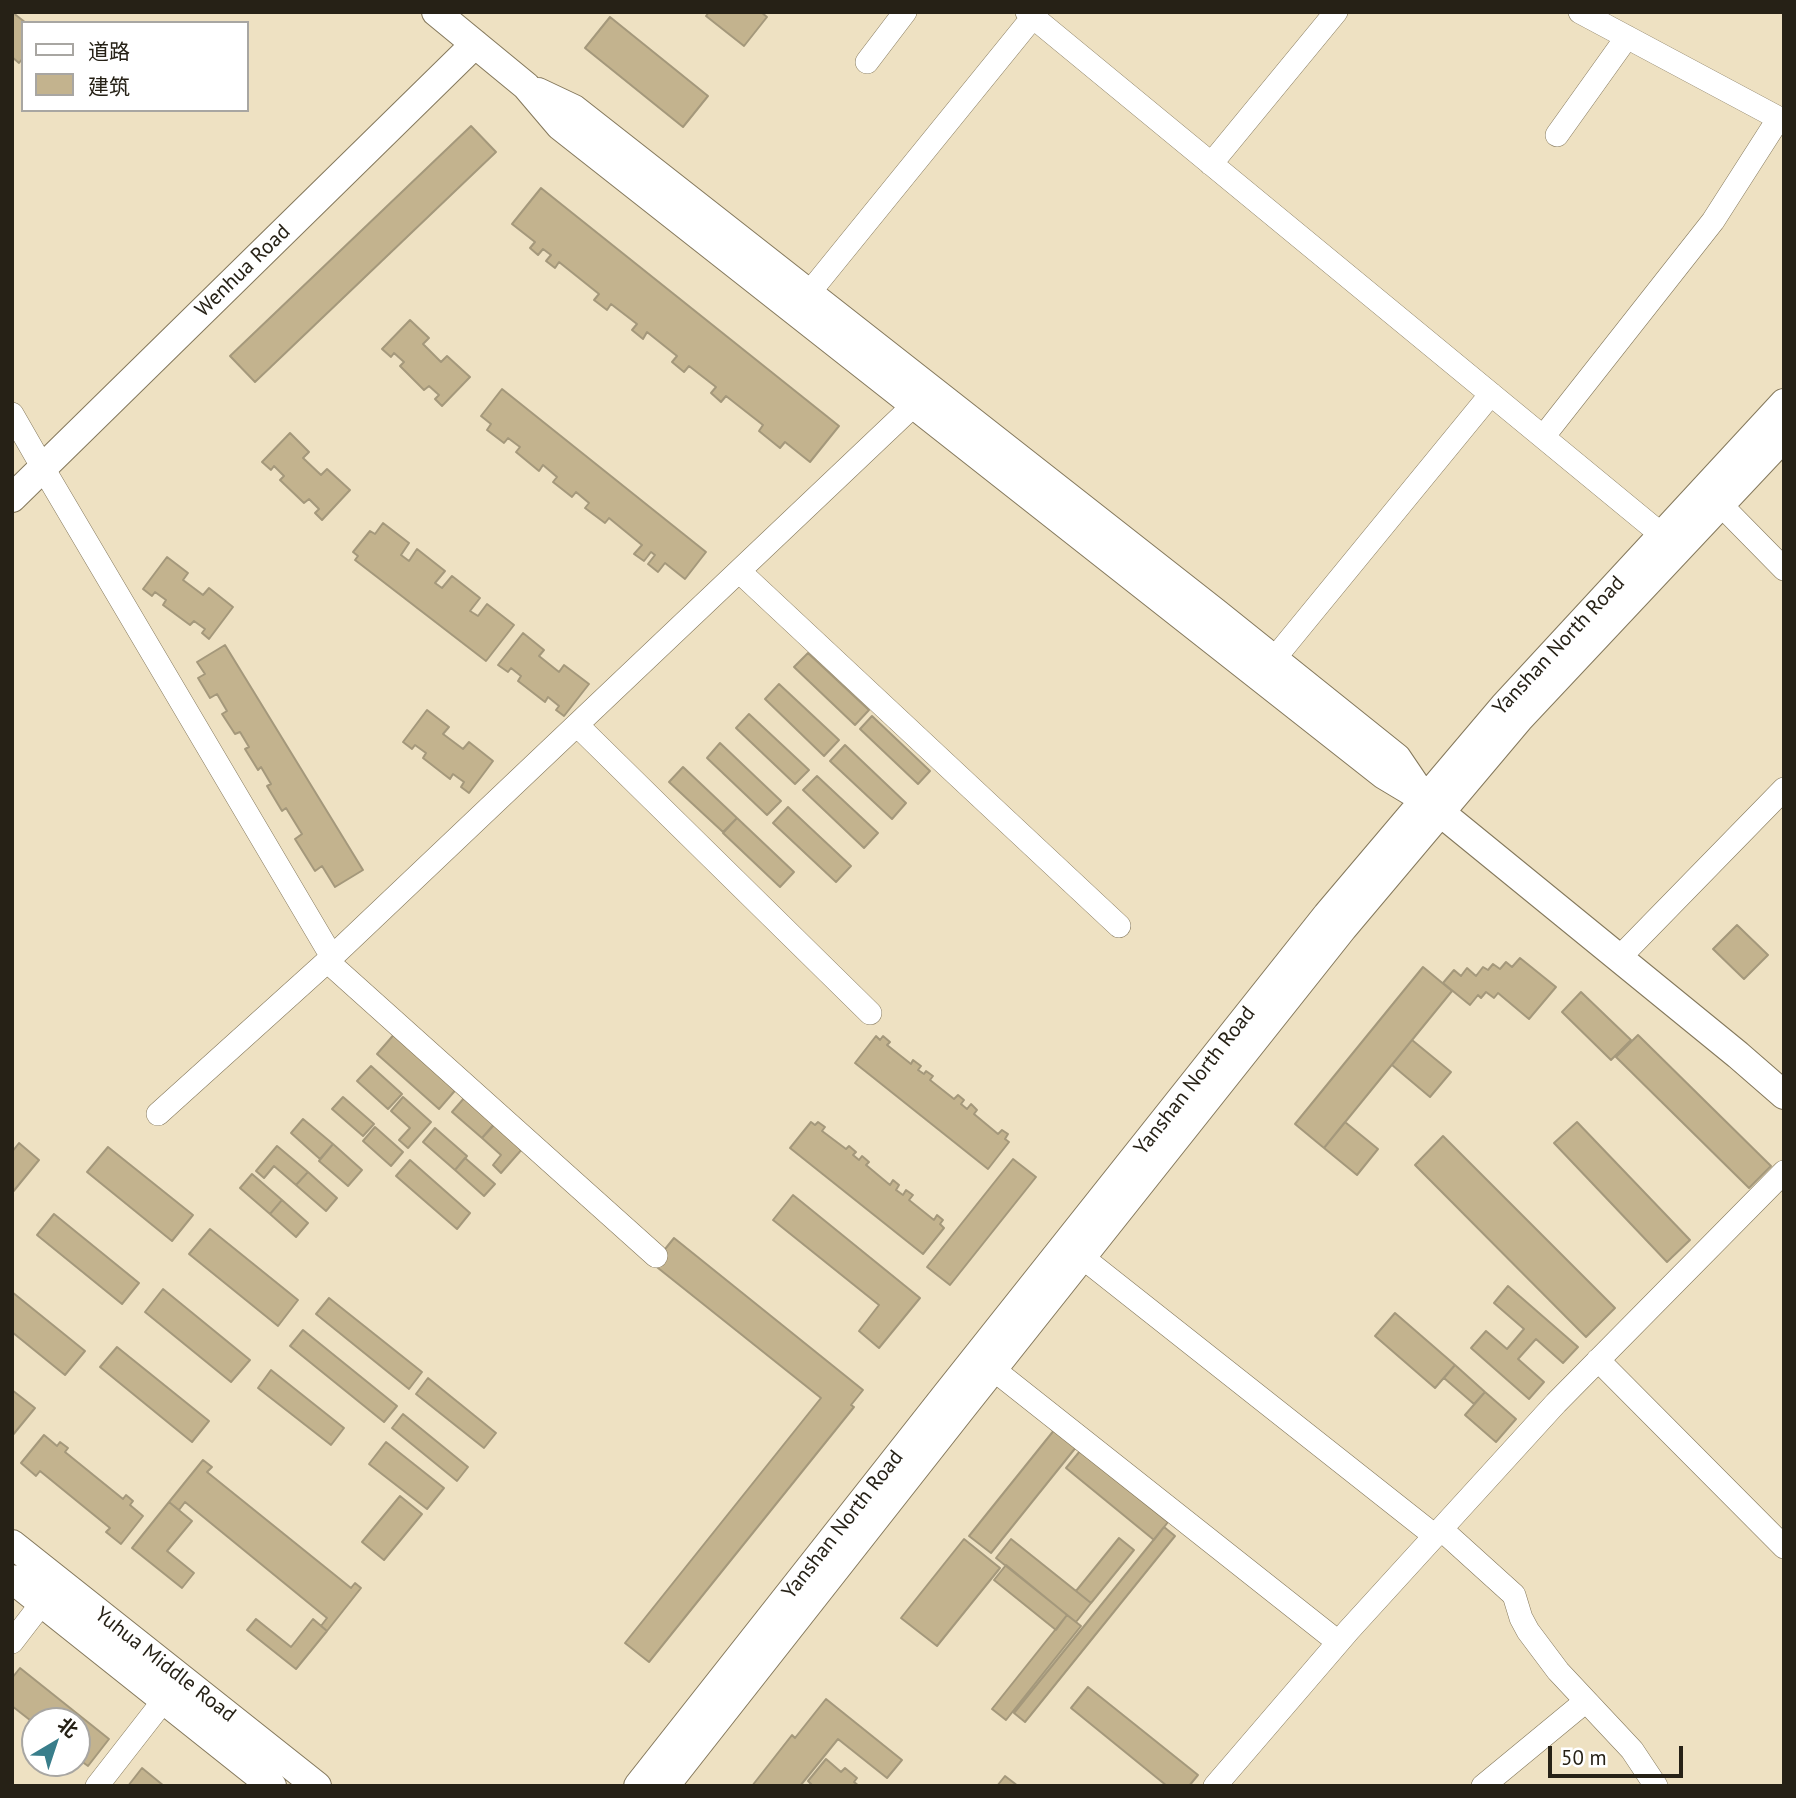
<!DOCTYPE html>
<meta charset="utf-8">
<style>
body{margin:0}
#map{position:relative;width:1796px;height:1798px;overflow:hidden;background:#eee1c2;font-family:"PT Sans","Noto Sans SC",sans-serif}
canvas{display:block}
.frame{position:absolute;inset:0;border:14px solid #262116;pointer-events:none}
.legend{position:absolute;left:21px;top:21px;width:228px;height:91px;box-sizing:border-box;background:#fff;border:2px solid #a8a6a2;margin:0;padding:9px 12px;list-style:none;font-size:21px;color:#262116}
.legend li{display:flex;align-items:center;gap:14px;height:35px}
.legend b{width:35px;border:2px solid #a8a6a2}
.north{position:absolute;left:21px;top:1707px;width:70px;height:70px;box-sizing:border-box;background:#fff;border:2px solid #a8a6a2;border-radius:50%;rotate:39deg;font-size:19px;font-weight:700;line-height:28px;text-align:center;color:#262116}
.north::after{content:'';display:block;margin:auto;width:24px;height:32px;background:#397e8b;clip-path:polygon(50% 0,100% 100%,50% 72%,0 100%)}
.scale{position:absolute;left:1548px;top:1746px;width:135px;height:32px;box-sizing:border-box;border:4px solid #262116;border-top:0;padding-left:9px;font-size:21px;line-height:24px;white-space:nowrap;color:#262116;-webkit-text-stroke:5px #fff;paint-order:stroke}
</style>
<div id="map">
<canvas width="1796" height="1798"></canvas>
<div class="frame"></div>
<ul class="legend">
<li><b style="height:9px;background:#fff"></b>道路</li>
<li><b style="height:19px;background:#c3b38e"></b>建筑</li>
</ul>
<div class="north">北</div>
<div class="scale">50 m</div>
</div>
<script>
const c = document.querySelector('canvas').getContext('2d');
c.lineJoin = 'round';
function paint(path, color) { c.fillStyle = color; c.fill(path, 'evenodd'); }
function strokePath(path, color, width, dash) { c.strokeStyle = color; c.lineWidth = width; c.lineCap = dash ? 'butt' : 'round'; c.setLineDash(dash || []); c.stroke(path); }
function label(font, color, halo, rows, align = 'center') {
  c.font = font + ' "PT Sans",sans-serif'; c.lineWidth = 5; c.setLineDash([]); c.textBaseline = 'middle'; c.strokeStyle = halo; c.fillStyle = color; for (const [text, x, y, turn = 0] of rows) {
    c.save(); c.translate(x, y); c.rotate((+turn || 0) * Math.PI / 180); c.textAlign = isNaN(turn) ? turn : align; if (halo) c.strokeText(text, 0, 0); c.fillText(text, 0, 0); c.restore();
  }
}
const building = new Path2D(`
 M12 12 26 23H23V58L19 63 12 57Z
 M709 12H761L767 17 744 46 706 16Z
 M610 17 708 96 683 127 585 48Z
 M471 126 496 152 255 382 230 356Z
 M541 188 839 426 810 462 785 442 780 448 759 431 763 425 726 396 721 402 711 393 716 387 689 366 684 372 672 362 677 356 647 332 643 339 632 330 637 324 611 304 607 310 594 300 599 294 559 262 555 268 546 261 551 255 543 249 538 255 530 248 535 242 512 224Z
 M410 320 429 338 423 344 441 362 447 356 470 377 442 406 435 399 439 395 429 386 424 390 400 366 404 362 394 353 391 357 382 349Z
 M502 389 706 552 685 579 665 563 658 572 648 564 655 555 651 552 644 561 634 554 642 545 609 518 605 523 585 508 589 503 576 492 572 497 553 482 557 477 543 465 539 471 516 452 520 447 508 438 504 443 487 430 491 424 481 416Z
 M290 433 309 452 303 458 321 475 327 469 350 490 322 520 315 513 319 509 309 499 304 503 280 480 284 476 274 466 271 470 262 462Z
 M383 523 409 543 401 555 409 561 417 549 445 571 435 583 442 588 452 576 480 598 470 611 478 616 487 604 514 625 486 661 355 560 358 556 353 552 370 531 375 534Z
 M167 557 188 573 183 580 203 595 209 588 233 607 209 639 202 633 205 629 194 621 190 625 163 605 166 600 155 592 152 596 143 589Z
 M523 633 544 650 539 656 559 672 564 665 589 684 564 716 556 710 559 706 548 697 545 702 518 681 521 676 511 668 508 672 498 665Z
 M225 645 363 870 335 887 322 866 315 871 295 839 302 834 286 808 282 811 267 786 271 784 261 767 258 770 245 749 249 747 240 732 235 734 222 714 227 711 217 694 210 698 198 678 205 674 197 662Z
 M808 653 869 710 855 725 794 667Z
 M779 684 839 740 824 756 765 699Z
 M427 710 449 727 443 734 463 749 469 742 493 761 469 793 461 787 464 782 453 774 450 779 423 758 426 753 415 745 412 749 403 742Z
 M749 714 809 770 795 784 736 728Z
 M872 716 930 771 918 784 860 729Z
 M720 743 781 801 767 815 707 758Z
 M845 745 906 803 892 819 830 761Z
 M683 767 737 818 723 832 669 782Z
 M817 776 878 833 864 848 803 790Z
 M788 807 851 866 836 882 773 823Z
 M737 818 794 872 780 887 723 833Z
 M1737 925 1768 955 1744 979 1713 949Z
 M1520 958 1556 987 1529 1019 1498 993 1494 998 1486 992 1481 998 1478 995 1470 1005 1443 983 1454 970 1461 976 1467 968 1476 976 1483 967 1488 970 1493 964 1500 969 1506 962 1512 967Z
 M1423 967 1452 991 1324 1148 1295 1124Z
 M1581 992 1631 1040 1611 1060 1562 1012Z
 M397 1031 459 1086 439 1109 377 1054Z
 M1638 1035 1771 1166 1749 1188 1616 1057Z
 M876 1036 880 1040 883 1036 890 1042 887 1045 911 1064 913 1060 921 1066 918 1070 924 1074 926 1071 933 1076 930 1080 954 1099 958 1095 964 1100 961 1104 967 1109 971 1104 977 1110 974 1114 998 1134 1002 1130 1008 1134 1005 1139 1009 1142 988 1169 855 1063Z
 M1412 1040 1451 1072 1430 1097 1392 1065Z
 M371 1066 402 1094 388 1109 357 1081Z
 M343 1097 374 1124 363 1136 332 1109Z
 M403 1097 431 1122 408 1148 399 1140 410 1128 391 1111Z
 M465 1097 495 1123 482 1138 452 1112Z
 M303 1119 333 1144 320 1159 291 1133Z
 M811 1122 815 1125 818 1122 825 1127 822 1131 846 1149 849 1146 856 1152 853 1155 859 1160 862 1156 869 1162 866 1165 890 1185 893 1180 899 1185 896 1190 903 1195 906 1190 913 1195 909 1200 934 1220 937 1215 943 1220 940 1224 944 1228 923 1254 790 1148Z
 M1345 1122 1378 1149 1357 1175 1324 1148Z
 M1577 1122 1690 1240 1667 1262 1554 1143Z
 M495 1124 523 1148 501 1173 493 1165 501 1155 482 1138Z
 M375 1127 403 1152 391 1166 363 1141Z
 M435 1128 467 1156 455 1170 423 1142Z
 M1443 1136 1615 1308 1586 1337 1415 1165Z
 M19 1143 39 1160 12 1193V1152Z
 M333 1144 362 1170 348 1186 319 1161Z
 M277 1146 308 1172 296 1185 274 1166 264 1178 256 1171Z
 M108 1147 193 1215 172 1241 87 1172Z
 M465 1158 495 1184 484 1196 455 1170Z
 M1013 1159 1036 1177 950 1285 927 1267Z
 M410 1160 470 1213 457 1229 396 1176Z
 M308 1172 337 1198 326 1211 296 1185Z
 M252 1174 282 1200 270 1214 240 1188Z
 M793 1195 920 1298 879 1348 859 1331 879 1305 773 1220Z
 M282 1200 308 1223 296 1237 270 1214Z
 M54 1214 139 1283 122 1304 37 1235Z
 M210 1229 298 1300 278 1326 189 1254Z
 M674 1238 863 1390 851 1405 854 1407 649 1662 625 1643 821 1398 653 1264Z
 M1508 1286 1578 1347 1563 1363 1536 1339 1518 1359 1544 1382 1529 1399 1471 1348 1486 1331 1507 1349 1524 1329 1494 1303Z
 M163 1289 250 1360 231 1382 145 1312Z
 M12 1292 85 1351 65 1375 12 1332Z
 M329 1298 422 1372 409 1389 316 1314Z
 M1395 1313 1455 1365 1435 1388 1375 1336Z
 M303 1330 397 1406 384 1422 290 1346Z
 M117 1347 209 1421 192 1442 100 1367Z
 M1455 1365 1485 1392 1474 1404 1444 1378Z
 M271 1370 344 1428 331 1445 258 1388Z
 M428 1378 496 1433 484 1448 416 1394Z
 M12 1390 35 1408 12 1436Z
 M1485 1392 1516 1419 1496 1442 1465 1415Z
 M403 1414 468 1467 457 1481 392 1428Z
 M1055 1429 1077 1446 991 1553 969 1536Z
 M44 1435 57 1446 60 1442 68 1448 65 1452 123 1499 126 1495 133 1501 130 1505 143 1516 121 1544 106 1532 110 1528 40 1471 36 1476 21 1463Z
 M386 1442 444 1488 427 1509 369 1464Z
 M1080 1451 1168 1522 1154 1540 1066 1468Z
 M203 1460 212 1467 207 1472 351 1588 355 1583 361 1588 327 1631 321 1626 327 1618 185 1502 179 1510 169 1502Z
 M400 1496 422 1514 384 1560 362 1542Z
 M169 1502 192 1521 167 1551 194 1573 182 1588 132 1548Z
 M1164 1527 1175 1536 1025 1722 1014 1713Z
 M1119 1538 1134 1550 1091 1603 1076 1591Z
 M964 1539 1000 1568 937 1646 901 1618Z
 M1011 1539 1091 1603 1076 1622 996 1558Z
 M1006 1565 1067 1615 1056 1630 994 1580Z
 M1067 1615 1081 1626 1006 1720 992 1709Z
 M256 1619 291 1647 313 1619 327 1631 296 1669 247 1630Z
 M20 1668 109 1739 88 1766 77 1758V1721H35V1724L12 1706V1678Z
 M1088 1687 1198 1775 1189 1786H1167L1071 1708Z
 M826 1699 902 1760 887 1778 838 1739 800 1786H752L792 1735 795 1738Z
 M826 1759 841 1772 845 1768 857 1778 854 1782 859 1786H813L808 1781Z
 M142 1768 164 1786H128Z
 M1005 1776 1018 1786H997Z`);
const minor = new Path2D(`
 M1027 12 1662 535
 M1580 12 1784 121
 M867 62 905 12
 M1557 135 1627 37
 M1211 164 1336 12
 M809 293 1037 12
 M12 414 43 468 332 957
 M1543 437 1713 221 1779 118
 M1721 505 1784 569
 M740 572 1119 926
 M1274 659 1491 394
 M577 725 870 1013
 M1619 958 1784 789
 M327 961 656 1256
 M158 1114 332 957 915 404
 M1082 1257 1435 1536
 M1598 1360 1784 1547
 M993 1369 1338 1642
 M1441 1529 1514 1595 1521 1618 1528 1631 1558 1671 1632 1750 1656 1786
 M12 1642 42 1603
 M97 1786 164 1700
 M1215 1786 1349 1630 1556 1403 1784 1172
 M1483 1786 1586 1701`);
const major = new Path2D(`
 M436 12 526 86 560 126 1384 775 1424 799 1738 1055 1784 1095
 M538 92 574 109 1215 612 1397 758 1420 792
 M12 498 475 44
 M12 1544 317 1786
 M12 1579 272 1786
 M638 1786 946 1395 1327 915 1504 706 1784 403
 M665 1786 962 1408 1343 928 1519 719 1784 437`);
const streetNames = [
 ["Wenhua Road",243,271,-44],
 ["Yanshan North Road",1559,646,-47],
 ["Yanshan North Road",1195,1081,-52],
 ["Yanshan North Road",843,1525,-52],
 ["Yuhua Middle Road",165,1665,38]
];
paint(building, '#c3b38e');
strokePath(building, '#a4987b', 2);
strokePath(minor, '#84785c', 24);
strokePath(major, '#84785c', 30);
strokePath(minor, '#fff', 23);
strokePath(major, '#fff', 28);
label('21px', '#262116', '#fff', streetNames);
</script>
